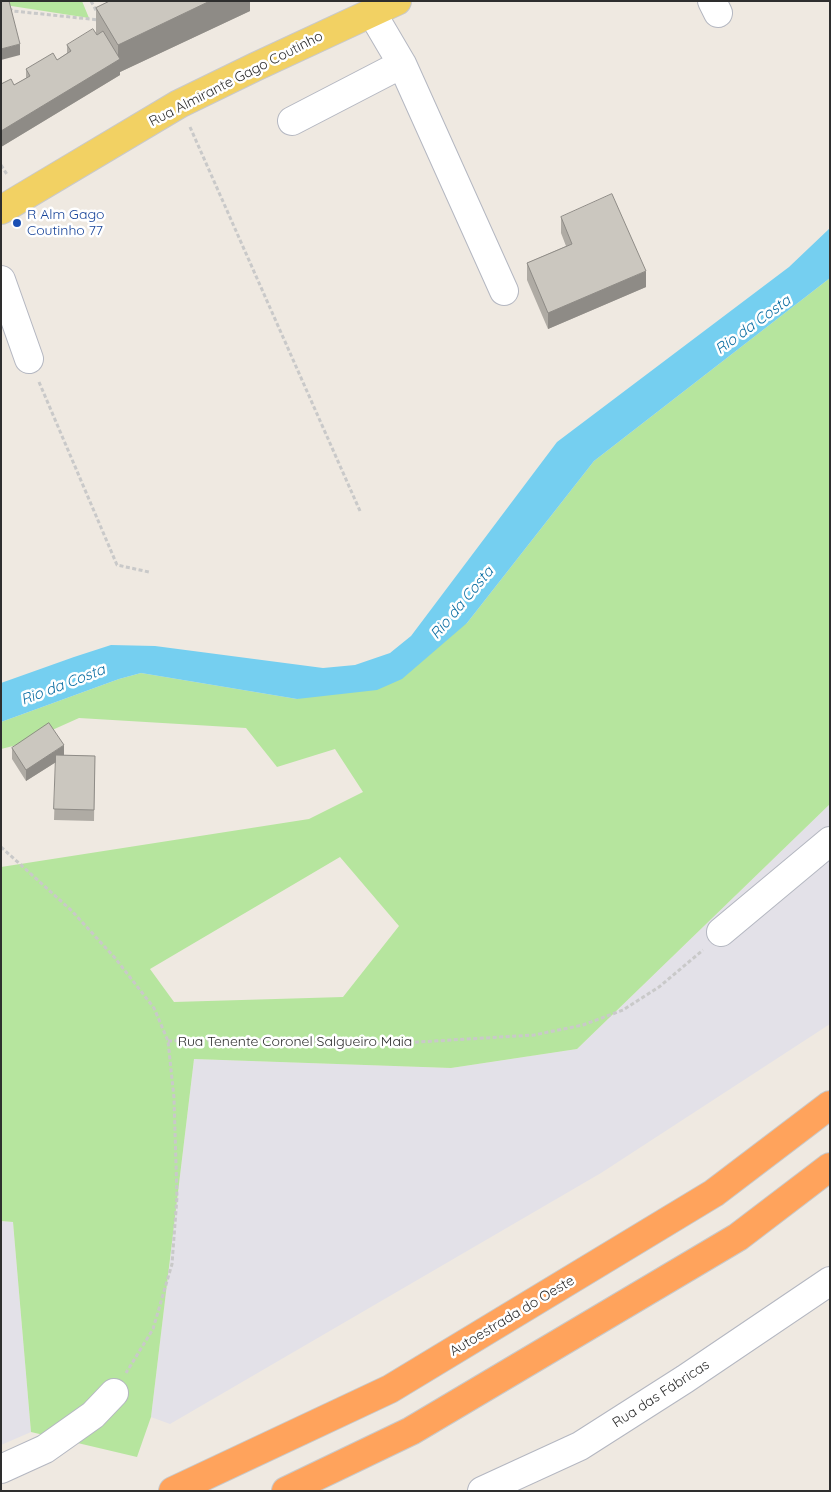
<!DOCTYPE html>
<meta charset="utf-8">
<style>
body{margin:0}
#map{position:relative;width:831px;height:1492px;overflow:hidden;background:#efe9e1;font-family:Quicksand,sans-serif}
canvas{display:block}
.frame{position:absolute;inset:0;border:2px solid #2e2e2e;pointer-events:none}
</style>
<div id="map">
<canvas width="831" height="1492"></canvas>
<div class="frame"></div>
</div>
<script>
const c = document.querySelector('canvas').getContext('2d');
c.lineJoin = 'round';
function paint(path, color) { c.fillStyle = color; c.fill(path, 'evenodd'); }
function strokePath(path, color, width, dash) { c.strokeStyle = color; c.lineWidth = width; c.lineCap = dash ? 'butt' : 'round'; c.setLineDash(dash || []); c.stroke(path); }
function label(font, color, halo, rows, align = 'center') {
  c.font = font + ' Quicksand,sans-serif'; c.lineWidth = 5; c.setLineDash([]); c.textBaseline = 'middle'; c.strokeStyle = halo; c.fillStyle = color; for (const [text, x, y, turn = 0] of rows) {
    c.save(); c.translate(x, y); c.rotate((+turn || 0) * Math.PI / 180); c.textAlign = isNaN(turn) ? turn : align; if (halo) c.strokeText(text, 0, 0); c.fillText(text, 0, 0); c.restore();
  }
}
const industrial = new Path2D(`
 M830 804V1024L601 1173 170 1424 151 1417 194 1059 451 1068 577 1049Z
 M1 1221 13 1222 31 1432 1 1445Z`);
const green = new Path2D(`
 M5 1H82L89 18 5 5Z
 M830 278V804L577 1049 451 1068 194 1059 151 1417 137 1457 31 1432 13 1222 1 1221V867L309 819 363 792 335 749 277 767 246 728 79 718 21 744 1 749V722L119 679 141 673 297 699 467 623 594 461ZM340 857 399 926 343 997 174 1002 150 969Z`);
const water = new Path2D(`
 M830 228V278L594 461 467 623 402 679 377 690 297 699 141 673 119 679 1 722V683L74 657 111 645 155 646 323 668 355 665 390 653 411 636 557 442 789 267Z`);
const path = new Path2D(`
 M91 1 98 14
 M9 8 13 11 99 20
 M190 127 360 511
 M1 165 8 176
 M39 382 117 565 149 572
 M1 847 72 911 115 958 154 1008 168 1041 174 1098 177 1197 172 1264 153 1329 126 1373
 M168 1041 247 1039 385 1044 534 1035 583 1025 623 1010 659 987 703 950`);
const minor = new Path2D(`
 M712 1 718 13
 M372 13 402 64 504 291
 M292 121 402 64
 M1 280 29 359
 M721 932 830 841
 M1 1469 45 1449 93 1415 114 1393
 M482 1491 580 1446 685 1379 830 1281`);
const major = new Path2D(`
 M1 210 179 104 255 67 397 1`);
const highway = new Path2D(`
 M173 1491 390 1389 714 1193 830 1105
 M286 1491 411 1431 738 1237 830 1167`);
const wall = new Path2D(`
 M110 1H252L250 2V11L120 72V75L1 147V84L14 85 26 78V69L57 60 67 53V45L96 34V8Z
 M561 217 646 287 548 329 527 280V263L566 246 561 233Z
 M12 748 64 755 95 756 94 821 54 820 56 762 26 781 12 759Z`);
const shadedWall = new Path2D(`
 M210 1H252L250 2V11L120 72V75L1 147V131L118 60V45Z
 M20 44V55L1 60V49Z
 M646 271V287L548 329V313Z
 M64 745V757L26 781V770Z`);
const building = new Path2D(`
 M1 1H9L20 44 1 49Z
 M110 1H210L118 45 96 8Z
 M93 29 97 35 103 31 120 59 1 131V84L11 79 14 85 30 76 26 69 53 53 57 60 71 51 67 45Z
 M612 194 646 271 548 313 527 263 572 244 561 217Z
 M49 723 64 745 26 770 12 748Z
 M56 755 95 756 94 810 54 809Z`);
const markers = [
 [17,223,5,"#1a4fb4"]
];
const streetNames = [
 ["Rua Almirante Gago Coutinho",236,79,-27],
 ["Rua Tenente Coronel Salgueiro Maia",295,1042],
 ["Autoestrada do Oeste",512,1316,-31],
 ["Rua das Fábricas",661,1394,-33]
];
const transitNames = [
 ["R Alm Gago",27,215],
 ["Coutinho 77",27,231]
];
const waterNames = [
 ["Rio da Costa",753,325,-36],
 ["Rio da Costa",462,603,-50],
 ["Rio da Costa",63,685,-21]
];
paint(industrial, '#e3e1e8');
paint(green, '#b6e59e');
paint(water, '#75cff0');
strokePath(minor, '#b4b7c1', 30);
strokePath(major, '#c9c9c9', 30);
strokePath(highway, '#c9c9c9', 30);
strokePath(path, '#c9c9c9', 3, [4, 2.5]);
strokePath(minor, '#fff', 28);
strokePath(major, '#f2d163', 28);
strokePath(highway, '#ffa35c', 28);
paint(wall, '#afaba4');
paint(shadedWall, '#8e8b86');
paint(building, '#cbc7bf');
strokePath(building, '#8e8b86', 1);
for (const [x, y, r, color] of markers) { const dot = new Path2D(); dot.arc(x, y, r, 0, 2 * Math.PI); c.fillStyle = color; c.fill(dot); strokePath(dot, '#fff', 2); }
label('14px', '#2e2e2e', '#fff', streetNames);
label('14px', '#164399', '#fff', transitNames, 'left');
label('italic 15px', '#0d6fa3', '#fff', waterNames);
</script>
